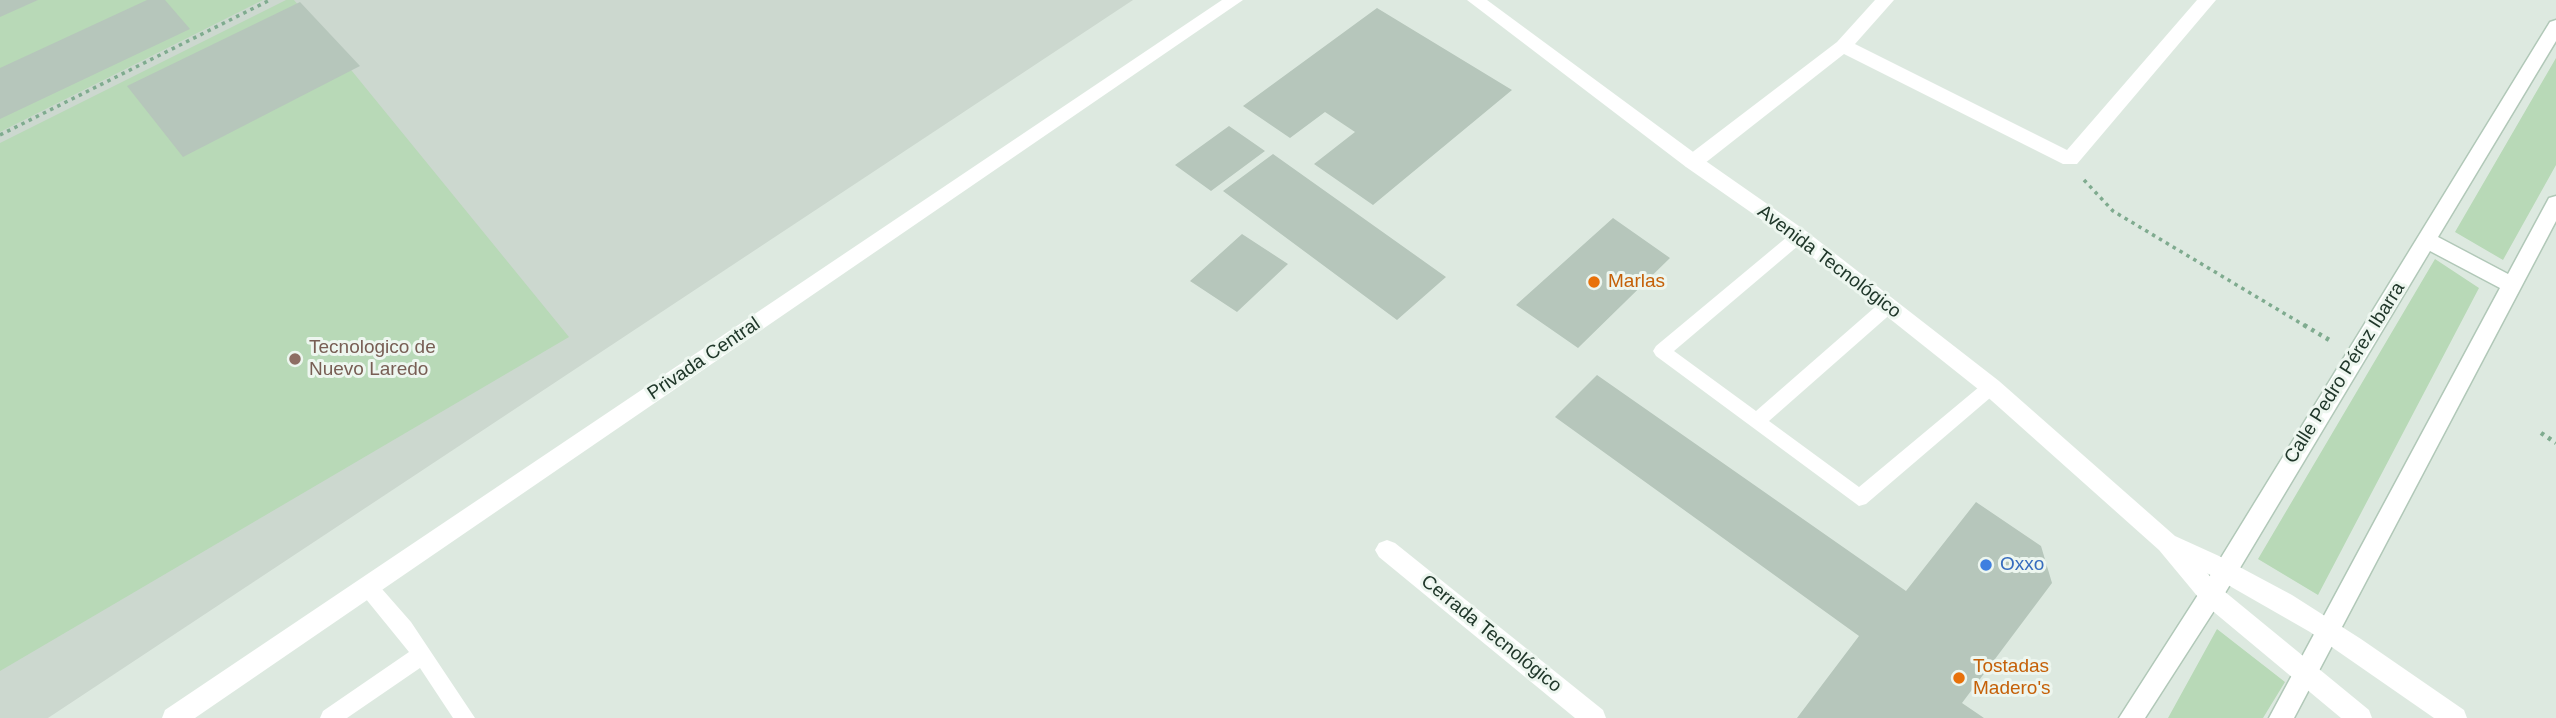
<!DOCTYPE html>
<meta charset="utf-8">
<style>
body{margin:0}
canvas{display:block;background:#dde9e0}
</style>
<canvas width="2556" height="718"></canvas>
<script>
const c = document.querySelector('canvas').getContext('2d');
c.lineJoin = 'round';
function paint(path, color) { c.fillStyle = color; c.fill(path, 'evenodd'); }
function strokePath(path, color, width, dash) { c.strokeStyle = color; c.lineWidth = width; c.lineCap = dash ? 'butt' : 'round'; c.setLineDash(dash || []); c.stroke(path); }
function label(font, color, halo, rows, align = 'center') {
  c.font = font + ' Arial,sans-serif'; c.lineWidth = 6; c.setLineDash([]); c.textBaseline = 'middle'; c.strokeStyle = halo; c.fillStyle = color; for (const [text, x, y, turn = 0] of rows) {
    c.save(); c.translate(x, y); c.rotate((+turn || 0) * Math.PI / 180); c.textAlign = isNaN(turn) ? turn : align; if (halo) c.strokeText(text, 0, 0); c.fillText(text, 0, 0); c.restore();
  }
}
const built = new Path2D(`
 M0 0H1133L48 718H0Z`);
const green = new Path2D(`
 M0 0H263L0 132Z
 M286 0H294L569 337 0 671V143Z
 M2556 58V165L2503 260 2455 232Z
 M2435 259 2479 288 2318 595 2258 559Z
 M2217 629 2285 682 2263 718H2168Z`);
const building = new Path2D(`
 M0 0H38L0 17Z
 M147 0H165L190 29 0 119V68Z
 M300 2 360 66 183 157 127 86Z
 M1377 8 1512 90 1373 205 1314 164 1355 132 1325 112 1290 138 1243 106Z
 M1229 126 1265 151 1211 191 1175 165Z
 M1273 154 1446 277 1397 320 1223 191Z
 M1613 218 1670 258 1578 348 1516 305Z
 M1242 234 1288 264 1237 312 1190 281Z
 M1597 375 1906 591 1976 502 2041 546 2052 583 1962 703 1984 718H1797L1859 636 1555 417Z`);
const pathFar1 = new Path2D(`
 M0 135 270 0
 M2084 180 2113 211 2307 327`);
const path = new Path2D(`
 M2304 325 2331 341
 M2541 433 2556 443`);
const service = new Path2D(`
 M1799 230 1807 236 1805 240 1674 351 1756 411 1882 301H1894L1897 306 1894 311 1769 421 1859 487 1985 382 1991 380 1997 382 2000 387 1997 392 1866 504 1859 506 1656 356 1653 351 1656 346 1793 232Z
 M368 578 375 581 411 622 475 718H453L420 668 347 718H320L323 711 409 652 361 593 358 587 361 581Z`);
const minor = new Path2D(`
 M1222 0H1243L195 718H162L165 710Z
 M1875 0H1894L1855 44 2067 150 2197 0H2216L2077 164H2063L1844 54 1700 167H1686L1684 162 1686 157 1837 42Z
 M1387 540 1395 543 1603 710 1606 718H1575L1379 557 1375 550 1379 543Z`);
const tertiary = new Path2D(`
 M1467 0H1487L1700 157 1806 231 1999 381 2175 536 2219 556 2292 595 2361 639 2464 710 2467 718H2434L2310 632 2207 573 2219 587 2369 710 2372 718H2341L2203 603 2159 550 1983 393 1792 241 1686 167Z`);
const secondary = new Path2D(`
 M2556 20V41L2438 237 2508 274 2549 198 2556 196V221L2294 718H2269L2500 288 2430 251 2219 603 2145 718H2119L2203 587 2550 22Z`);
const markers = [
 [1594,282,7,"#e8710a"],
 [295,359,7,"#8d6e63"],
 [1986,565,7,"#3f7fe0"],
 [1959,678,7,"#e8710a"]
];
const streetNames = [
 ["Avenida Tecnológico",1829,262,37],
 ["Privada Central",704,359,-34],
 ["Calle Pedro Pérez Ibarra",2345,373,-58],
 ["Cerrada Tecnológico",1491,634,39]
];
const foodNames = [
 ["Marlas",1608,282],
 ["Tostadas",1973,667],
 ["Madero's",1973,689]
];
const educationNames = [
 ["Tecnologico de",309,348],
 ["Nuevo Laredo",309,370]
];
const shopNames = [
 ["Oxxo",2000,565]
];
paint(built, '#ccd8cf');
paint(green, '#b8d9b7');
paint(building, '#b6c6bb');
strokePath(secondary, '#b1c8b8', 3);
strokePath(pathFar1, '#7fab8f', 3.5, [3.5, 4.5]);
strokePath(path, '#7fab8f', 4.5, [3.5, 5]);
paint(service, '#fff');
paint(minor, '#fff');
paint(tertiary, '#fff');
paint(secondary, '#fff');
for (const [x, y, r, color] of markers) { const dot = new Path2D(); dot.arc(x, y, r, 0, 2 * Math.PI); c.fillStyle = color; c.fill(dot); strokePath(dot, '#edf6ef', 2.5); }
label('19px', '#20372a', '#edf6ef', streetNames);
label('19px', '#c56008', '#edf6ef', foodNames, 'left');
label('19px', '#785e54', '#edf6ef', educationNames, 'left');
label('19px', '#366cbe', '#edf6ef', shopNames, 'left');
</script>
